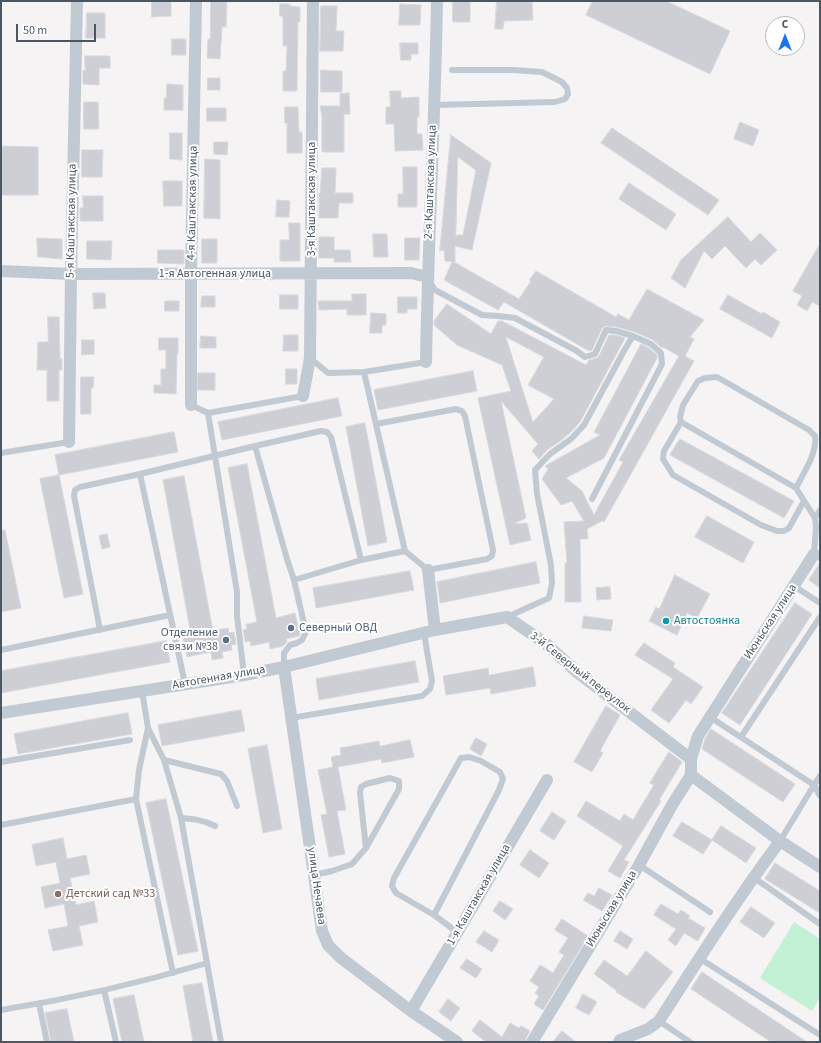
<!DOCTYPE html>
<meta charset="utf-8">
<style>
body{margin:0}
#map{position:relative;width:821px;height:1043px;overflow:hidden;background:#f5f3f3;font-family:"Source Sans 3",sans-serif}
canvas{display:block}
.frame{position:absolute;inset:0;border:2px solid #4a5661;pointer-events:none}
.north{position:absolute;left:765px;top:16px;width:40px;height:40px;box-sizing:border-box;background:#fff;border:1px solid #b7bbc0;border-radius:50%;rotate:0deg;font-size:11px;font-weight:700;line-height:16px;text-align:center;color:#4a5661}
.north::after{content:'';display:block;margin:auto;width:14px;height:18px;background:#1a73e8;clip-path:polygon(50% 0,100% 100%,50% 72%,0 100%)}
.scale{position:absolute;left:16px;top:24px;width:80px;height:18px;box-sizing:border-box;border:2px solid #4a5661;border-top:0;padding-left:5px;font-size:12px;line-height:14px;white-space:nowrap;color:#4a5661;-webkit-text-stroke:3px #fff;paint-order:stroke}
</style>
<div id="map">
<canvas width="821" height="1043"></canvas>
<div class="frame"></div>
<div class="north">С</div>
<div class="scale">50 m</div>
</div>
<script>
const c = document.querySelector('canvas').getContext('2d');
c.lineJoin = 'round';
function paint(path, color) { c.fillStyle = color; c.fill(path, 'evenodd'); }
function strokePath(path, color, width, dash) { c.strokeStyle = color; c.lineWidth = width; c.lineCap = dash ? 'butt' : 'round'; c.setLineDash(dash || []); c.stroke(path); }
function label(font, color, halo, rows, align = 'center') {
  c.font = font + ' "Source Sans 3",sans-serif'; c.lineWidth = 4; c.setLineDash([]); c.textBaseline = 'middle'; c.strokeStyle = halo; c.fillStyle = color; for (const [text, x, y, turn = 0] of rows) {
    c.save(); c.translate(x, y); c.rotate((+turn || 0) * Math.PI / 180); c.textAlign = isNaN(turn) ? turn : align; if (halo) c.strokeText(text, 0, 0); c.fillText(text, 0, 0); c.restore();
  }
}
const green = new Path2D(`
 M794 922 820 939V997L812 1011 760 978Z`);
const building = new Path2D(`
 M152 1H171V16L152 17Z
 M211 1H227L226 27H222L220 59 207 58 208 39H210Z
 M453 1H470V22H453Z
 M497 1H532L533 20 504 21 503 29H495Z
 M593 1H666L730 31 710 74 586 15Z
 M280 4H290V6L300 7V22H298L297 91H283V71H286L287 46H283V16H280Z
 M400 4 421 5 420 25H399Z
 M321 6H337L336 31H344L343 51H320Z
 M87 13H105V38H86Z
 M172 39H186V55H172Z
 M400 43H418V54H411V60H401Z
 M85 56H110V68H99V85L83 84V70L85 71Z
 M321 70 342 71V92H321Z
 M208 78H220V90H208Z
 M167 84 183 85V110H164V98H166Z
 M390 91H401V98L419 97V117H417V134H422L423 150 395 151 394 124H386V107H390Z
 M349 93 350 114H344V152H322V116L320 106H340V94Z
 M84 102H98L99 129H84Z
 M285 107H298L299 132H302V153H287V123H285Z
 M207 108H226V121H207Z
 M740 122 759 130 753 146 734 139Z
 M612 128 719 200 708 215 601 143Z
 M170 133H182V160L170 159Z
 M451 135 491 163 472 250 455 246V262H454L519 299 531 281 529 280 536 271 616 317 618 314 629 320 647 289 704 320 690 337 694 339 685 356 694 361 604 522 602 521 587 529 588 539H580L581 602H565V563H567L564 522 584 521 572 501 561 505 542 479 548 469 545 466 600 435 594 432 641 344 649 348 657 355V358L604 458 566 478 582 491 594 515 623 462 619 460 679 356 663 347 662 348 653 340 635 332 617 327 606 326 602 328 592 350 589 351 504 302 498 310 444 280 452 262 445 261 444 250 440 251ZM458 157 476 170 463 235H456Z
 M214 142H228L227 155 214 154Z
 M1 146 38 147V195H1Z
 M82 150H103L102 177H82Z
 M205 159 220 160V219L204 218Z
 M403 167H417V207H398V194H403Z
 M322 168H336L335 193H353V203H339L338 218H319V193H320Z
 M163 181H182V206H164Z
 M629 183 676 214 666 230 619 199Z
 M83 196H103V221H80V208H83Z
 M277 200 290 201 289 217H276Z
 M728 217 751 242 760 233 777 250 761 265 755 259 746 268 725 246 712 259 704 251 685 288 671 278 681 260Z
 M289 223H300V261H280V240H289Z
 M373 234H387L388 257H374Z
 M319 237H334V250H350L351 262H334V258H319Z
 M37 238 62 239V259L38 257Z
 M405 238H420L419 260H405Z
 M202 239H217V263H202Z
 M87 241H112L111 260 87 259Z
 M820 244V306L812 302 807 311 797 305 802 296 793 291Z
 M158 250H184V264L158 263Z
 M93 293H105L106 308 94 309Z
 M352 294H366V315H347V309L319 310 318 301H352Z
 M280 295H298V309H280Z
 M728 295 762 314 763 312 780 322 772 338 720 309Z
 M202 296H215V307H201Z
 M398 297H417V309H407V313H398Z
 M165 301H179V311H165Z
 M447 304 491 334 498 321H502L586 365 589 360 597 358 599 356 609 335H615L625 338 580 422 572 431 563 439 547 450 539 459 532 451 538 444 501 401 526 518 513 524 527 523 531 540 510 545 478 398 511 391 502 365 457 345 434 325V321ZM506 337 544 357 528 385 554 399 533 422Z
 M371 313 386 314V325H382V333H370Z
 M48 317H59L60 359H62V370H59V401H47V370H37L38 342H48Z
 M284 335H298V351H283Z
 M201 336 216 337V348H200Z
 M159 338H178V354H177L176 394 154 393V385H161V369H166V350H159Z
 M82 340H94V354L82 355Z
 M286 369H297V384H286Z
 M473 371 477 391 378 410 374 390Z
 M198 373H215V390H198Z
 M81 377H94L93 388H91V414H81Z
 M338 398 342 416 222 440 218 422Z
 M365 423 387 542 368 546 346 427Z
 M174 432 178 452 59 475 55 455Z
 M680 439 794 501 784 518 670 455Z
 M247 464 276 618 295 613 300 635 299 636 286 639 287 642 283 646 270 649 269 642 251 646 250 641 245 642 243 630 247 629 246 624 257 622 228 468Z
 M59 475 83 594 64 598 40 479Z
 M184 476 213 631 228 628 229 633 234 632 236 644 231 645 232 650 222 652 223 658 212 660 211 652 187 657 183 637 191 635 163 480Z
 M707 516 754 542 743 563 695 537Z
 M5 530 21 608 1 612V531Z
 M107 534 110 547 102 549 99 536Z
 M536 562 540 583 440 603 437 582Z
 M820 563V588L809 580Z
 M410 571 414 590 316 608 313 588Z
 M675 575 710 594 697 618 687 613 677 635 649 621 656 607 659 609Z
 M610 587 611 599 597 600 596 588Z
 M795 603 812 614 740 725 722 713Z
 M584 616 613 620 611 631 582 628Z
 M166 641 170 662 1 693V671Z
 M644 643 675 663 673 667 703 687 691 704 686 700 669 723 651 710 673 679 635 655Z
 M415 661 419 682 319 700 316 679Z
 M533 667 536 686 491 694 490 688 446 695 443 676 488 668 489 675Z
 M606 706 620 715 600 751 603 753 592 772 574 762Z
 M241 710 245 731 162 746 158 725Z
 M128 713 132 734 18 754 14 734Z
 M711 729 795 784 783 802 702 749 705 739Z
 M476 738 487 744 481 756 470 749Z
 M410 740 414 757 382 763 381 759 338 767 346 810 337 811 345 854 329 857 321 815 327 814 318 770 333 767 331 757 341 755 340 748 379 741 380 746Z
 M267 745 282 829 263 833 248 749Z
 M669 752 682 762 659 800 661 801 624 860 629 862 620 878 608 871 623 846 577 816 586 801 620 821 624 814 633 820 654 785 650 783Z
 M166 799 198 951 178 955 146 803Z
 M552 812 566 821 554 840 540 831Z
 M682 822 712 840 703 854 673 836Z
 M721 826 756 848 746 863 712 840Z
 M63 838 67 859 86 855 90 874 70 878 76 905 94 901 98 922 79 926 83 945 53 951 48 930 68 926 64 904 45 908 41 887 60 883 56 862 36 866 32 845Z
 M530 850 549 863 539 878 520 865Z
 M775 863 820 891V913L765 879Z
 M599 888 612 895 602 911 583 900 588 893 594 896Z
 M500 901 513 909 505 920 493 911Z
 M661 904 678 914 681 910 690 916 688 918 705 928 698 941 684 933 676 946 668 940 676 929 654 915Z
 M751 907 775 923 764 938 740 922Z
 M562 919 588 936 543 1010 534 1004 539 996 535 993 539 987 530 981 540 965 553 973 564 955 559 952 568 938 555 930Z
 M484 931 499 940 492 952 476 942Z
 M620 931 633 939 627 949 614 941Z
 M646 951 673 972 644 1009 616 992 617 991 594 974 604 960 627 976Z
 M467 959 482 969 476 978 460 968Z
 M702 972 807 1042H771L691 989Z
 M202 983 213 1042H193L183 986Z
 M583 994 597 1002 589 1015 576 1008Z
 M134 995 144 1042H122L113 999Z
 M448 999 460 1008 451 1021 439 1012Z
 M67 1009 74 1042H51L45 1013Z
 M480 1020 502 1037 510 1023 519 1028 521 1026 530 1031 526 1038 525 1042H486L472 1031Z
 M562 1031 576 1042H553Z`);
const lane = new Path2D(`
 M434 105 555 102 565 99 568 94 567 88 562 82 542 72 513 70H452
 M430 282 435 290 482 315 498 316 515 318 577 351 585 357 595 354 606 330 616 331 633 336
 M310 358 328 373 364 372 426 362
 M364 372 405 551
 M191 405 208 413 303 396
 M208 413 237 592V616L244 675
 M681 422 664 451 663 459 673 475 761 525 777 531H784L789 528 804 501
 M1 453 69 442
 M140 474 185 684
 M796 488C804 472 817 454 815 436L809 430 717 377 705 378 698 381 683 405 680 417 681 422 796 488 815 518
 M820 510 815 518 816 527 814 554 820 558
 M294 580 287 559 255 446 321 431 327 432 331 437 361 560
 M794 586 820 603
 M507 617 549 598 552 583 551 565 537 494 535 470 550 454 571 439 584 425 625 349 633 336 651 344 661 353 662 364 592 499
 M100 630 74 496 75 490 80 487 140 474 255 446
 M1 650 170 615
 M284 667V653L290 645 297 643 302 640 306 632 294 580 361 560 405 551 428 570 487 559 492 556 493 550 465 416 462 411 456 409 376 424
 M142 691 148 728 139 770 136 799 173 973
 M710 717 814 785 780 841
 M291 718 422 696 430 689 432 681 424 633
 M148 728 164 760 181 818 207 963
 M741 737 820 617
 M164 760 221 774 227 781 237 806
 M1 762 130 740
 M820 776 814 785 820 796
 M181 818C193 819 204 820 215 826
 M1 825 136 799
 M639 865 710 912
 M314 875 332 871 352 864 366 848 360 793 361 787 366 784 390 778 399 781V789L366 848
 M753 877 820 924
 M434 915 396 893 392 886 394 878 461 758 469 757 481 761 500 772 503 779 499 790 434 915 457 932
 M699 958 820 1035
 M104 990 116 1042
 M39 1004 47 1042
 M1 1010C70 999 140 983 207 963L221 1042
 M659 1021 690 1042`);
const street = new Path2D(`
 M1 271 71 274 411 273 428 277
 M426 362C428 242 435 121 437 1
 M303 396 310 358 313 1
 M191 405V274L196 1
 M69 442 71 274 77 1
 M428 570 435 630
 M284 667 322 931 328 945 341 958 411 1011 457 1042
 M1 713 244 675 284 667 435 630 507 617 545 643 578 673 691 759
 M691 775 780 841 820 867
 M411 1011 547 780
 M532 1042 639 865 672 805 691 775V759L698 736 814 554
 M619 1042 620 1040 648 1029 659 1021C698 960 737 899 780 841`);
const markers = [
 [666,621,4,"#0f9aa8"],
 [291,628,4,"#5c6f8a"],
 [226,640,4,"#5c6f8a"],
 [58,894,4,"#8d6e63"]
];
const streetNames = [
 ["2-я Каштакская улица",431,182,-88],
 ["3-я Каштакская улица",312,199,-90],
 ["4-я Каштакская улица",193,203,-89],
 ["5-я Каштакская улица",72,221,-89],
 ["1-я Автогенная улица",215,274],
 ["Июньская улица",771,622,-57],
 ["3-й Северный переулок",580,673,38],
 ["Автогенная улица",219,678,-10],
 ["улица Нечаева",316,886,82],
 ["1-я Каштакская улица",479,895,-60],
 ["Июньская улица",612,909,-59]
];
const cultureNames = [
 ["Автостоянка",674,621]
];
const serviceNames = [
 ["Северный ОВД",299,628],
 ["Отделение",218,633,"right"],
 ["связи №38",218,647,"right"]
];
const educationNames = [
 ["Детский сад №33",66,894]
];
paint(green, '#c3f1d5');
paint(building, '#cdcfd5');
strokePath(building, '#d7d9de', 1);
strokePath(lane, '#c1cad2', 6);
strokePath(street, '#c1cad2', 12);
for (const [x, y, r, color] of markers) { const dot = new Path2D(); dot.arc(x, y, r, 0, 2 * Math.PI); c.fillStyle = color; c.fill(dot); strokePath(dot, '#fff', 1.5); }
label('12px', '#4a5661', '#fff', streetNames);
label('12px', '#0d838f', '#fff', cultureNames, 'left');
label('12px', '#4e5e75', '#fff', serviceNames, 'left');
label('12px', '#785e54', '#fff', educationNames, 'left');
</script>
